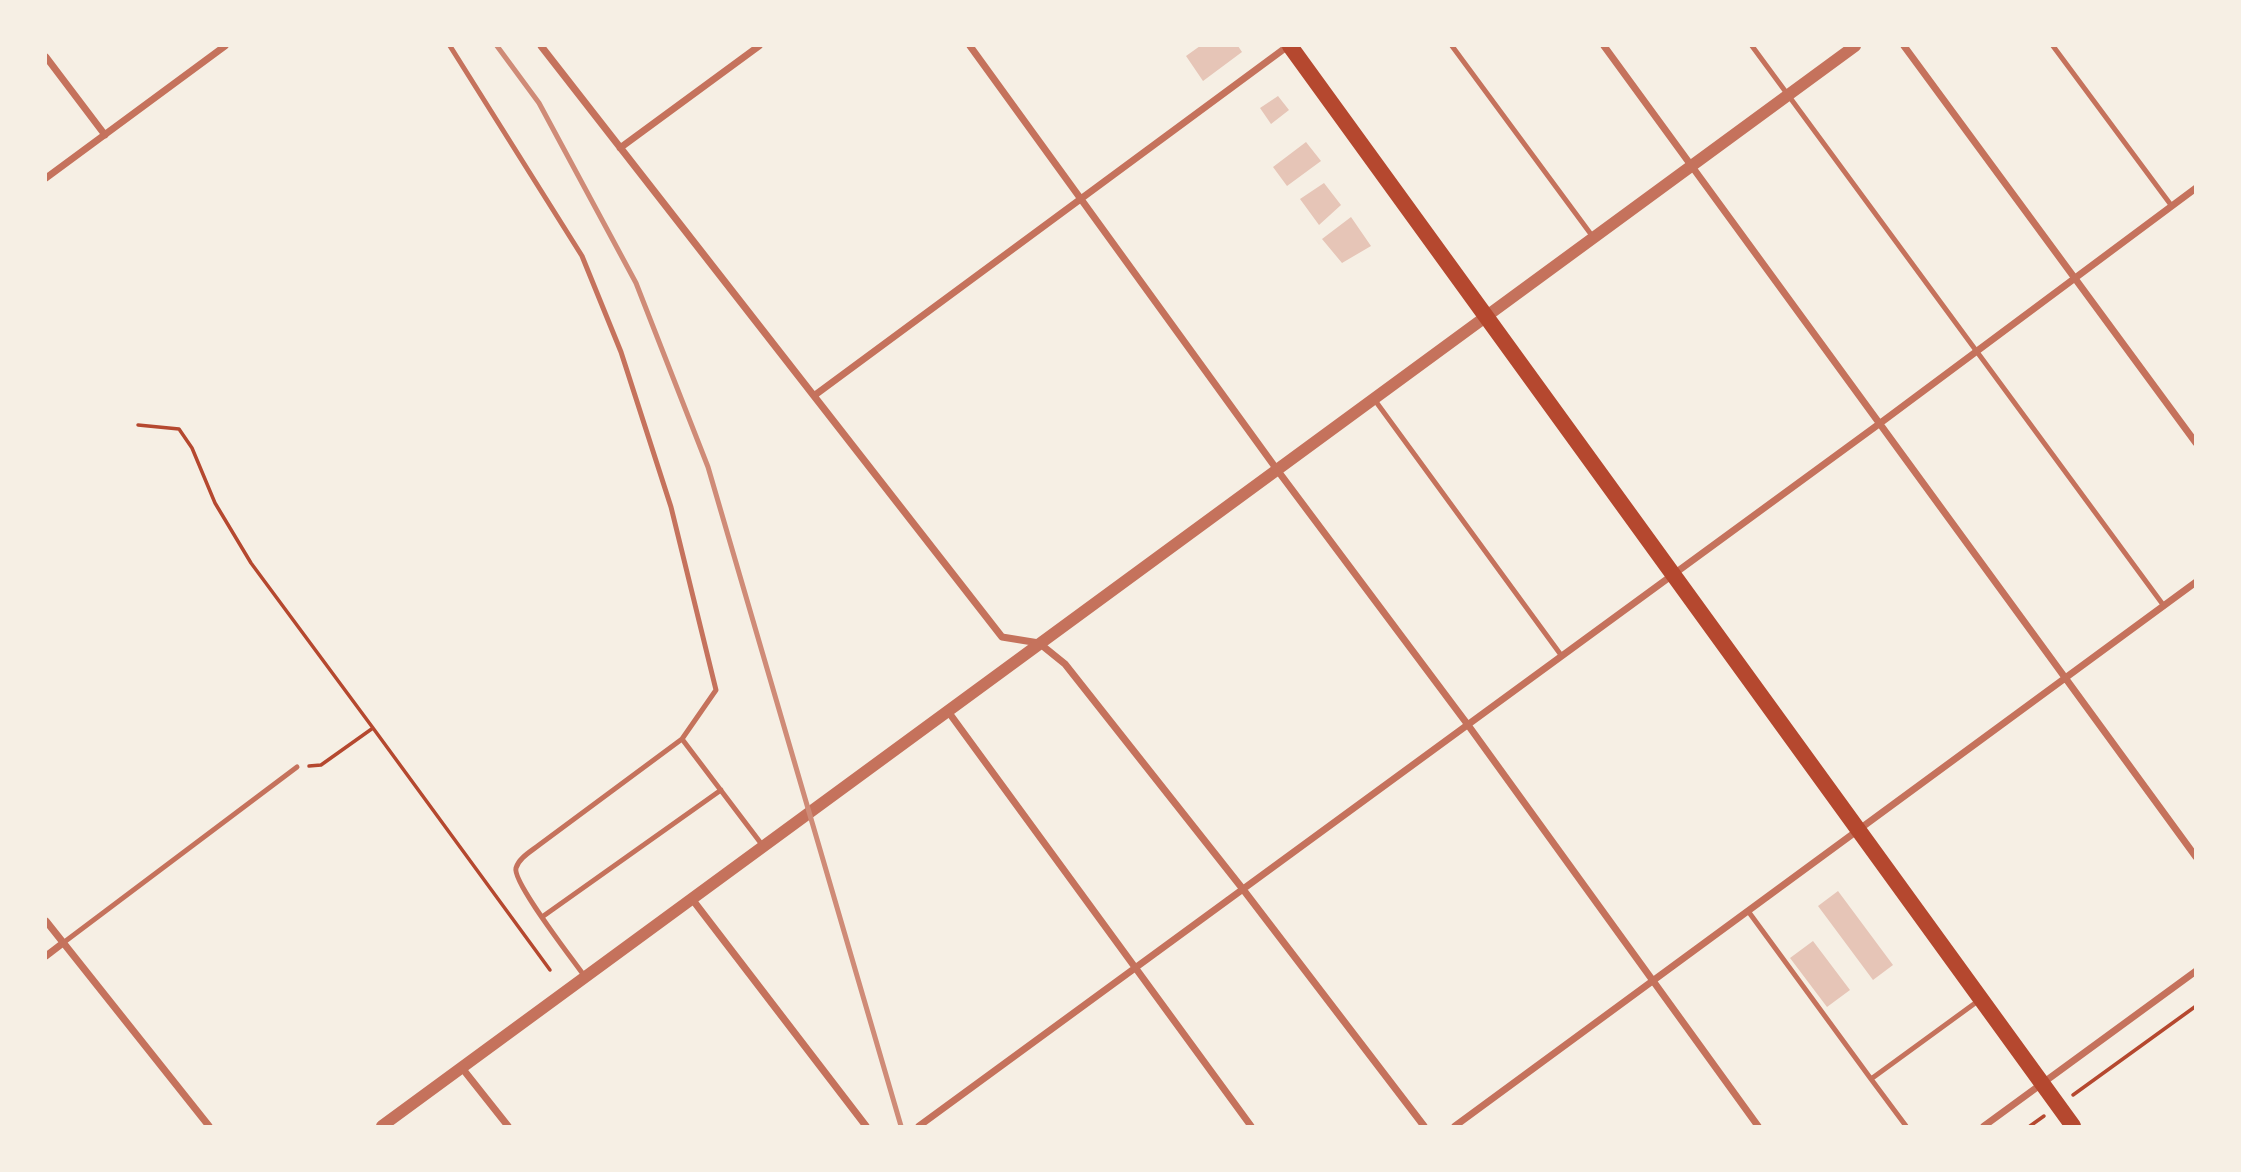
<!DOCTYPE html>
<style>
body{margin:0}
#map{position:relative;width:2241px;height:1172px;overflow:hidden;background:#f6efe4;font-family:Mulish,sans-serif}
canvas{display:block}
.frame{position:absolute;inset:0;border:47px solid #f6efe4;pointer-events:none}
</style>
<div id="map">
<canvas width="2241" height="1172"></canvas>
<div class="frame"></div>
</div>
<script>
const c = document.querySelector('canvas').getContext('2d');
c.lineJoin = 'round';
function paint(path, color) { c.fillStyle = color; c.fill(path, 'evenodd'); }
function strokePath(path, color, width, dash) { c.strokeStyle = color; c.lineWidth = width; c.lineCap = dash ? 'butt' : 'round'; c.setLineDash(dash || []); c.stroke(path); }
const building = new Path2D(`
 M1200 46H1238L1242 52 1203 81 1186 56Z
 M1278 96 1289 110 1271 124 1260 108Z
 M1306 142 1321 161 1287 186 1273 167Z
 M1324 183 1341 205 1319 225 1300 199Z
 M1351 217 1371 246 1342 263 1322 239Z
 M1838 891 1893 965 1873 980 1818 906Z
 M1813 941 1850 990 1827 1007 1790 958Z`);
const path = new Path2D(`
 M138 425 179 429 192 448 215 503 251 563 373 728
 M309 766 321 765 373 728 550 970
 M2073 1095 2196 1006
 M2030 1126 2044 1116`);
const service = new Path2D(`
 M450 46 582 256 621 352 671 507 716 690 682 739
 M1452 46 1593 237
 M1752 46 2164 606
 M2053 46 2171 205
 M1374 399 1561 655
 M1748 911 1871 1079
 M542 917 721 790
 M63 943 297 767
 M585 977C574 961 512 882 516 868 519 858 530 852 539 845L682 739 763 846
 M1906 1126 1871 1079 1978 1001`);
const minor = new Path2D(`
 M541 46 1002 637 1039 643 1065 664 1242 888 1424 1126
 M970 46 1278 471 1468 725 1758 1126
 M1604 46 2196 857
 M1904 46 2196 443
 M46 57 105 135
 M620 148 759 46
 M46 178 225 46
 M815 395 1288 46
 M947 710 1251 1126
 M692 899 866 1126
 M46 921 209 1126
 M46 956 63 943
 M462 1068 508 1126
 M919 1126 1879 424 2196 188
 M1455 1126 2196 582
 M1984 1126 2196 971`);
const tertiary = new Path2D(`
 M382 1126 1855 46`);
const primary = new Path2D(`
 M1290 46 2073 1126`);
const rail = new Path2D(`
 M497 46 539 103 636 283 708 467 901 1126`);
paint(building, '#e6c5b7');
strokePath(path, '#b5482f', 3.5);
strokePath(service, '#c5725c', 5);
strokePath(minor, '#c5725c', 7);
strokePath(tertiary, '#c5725c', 12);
strokePath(primary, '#b5482f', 16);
strokePath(rail, '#cf8b77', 5);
</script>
